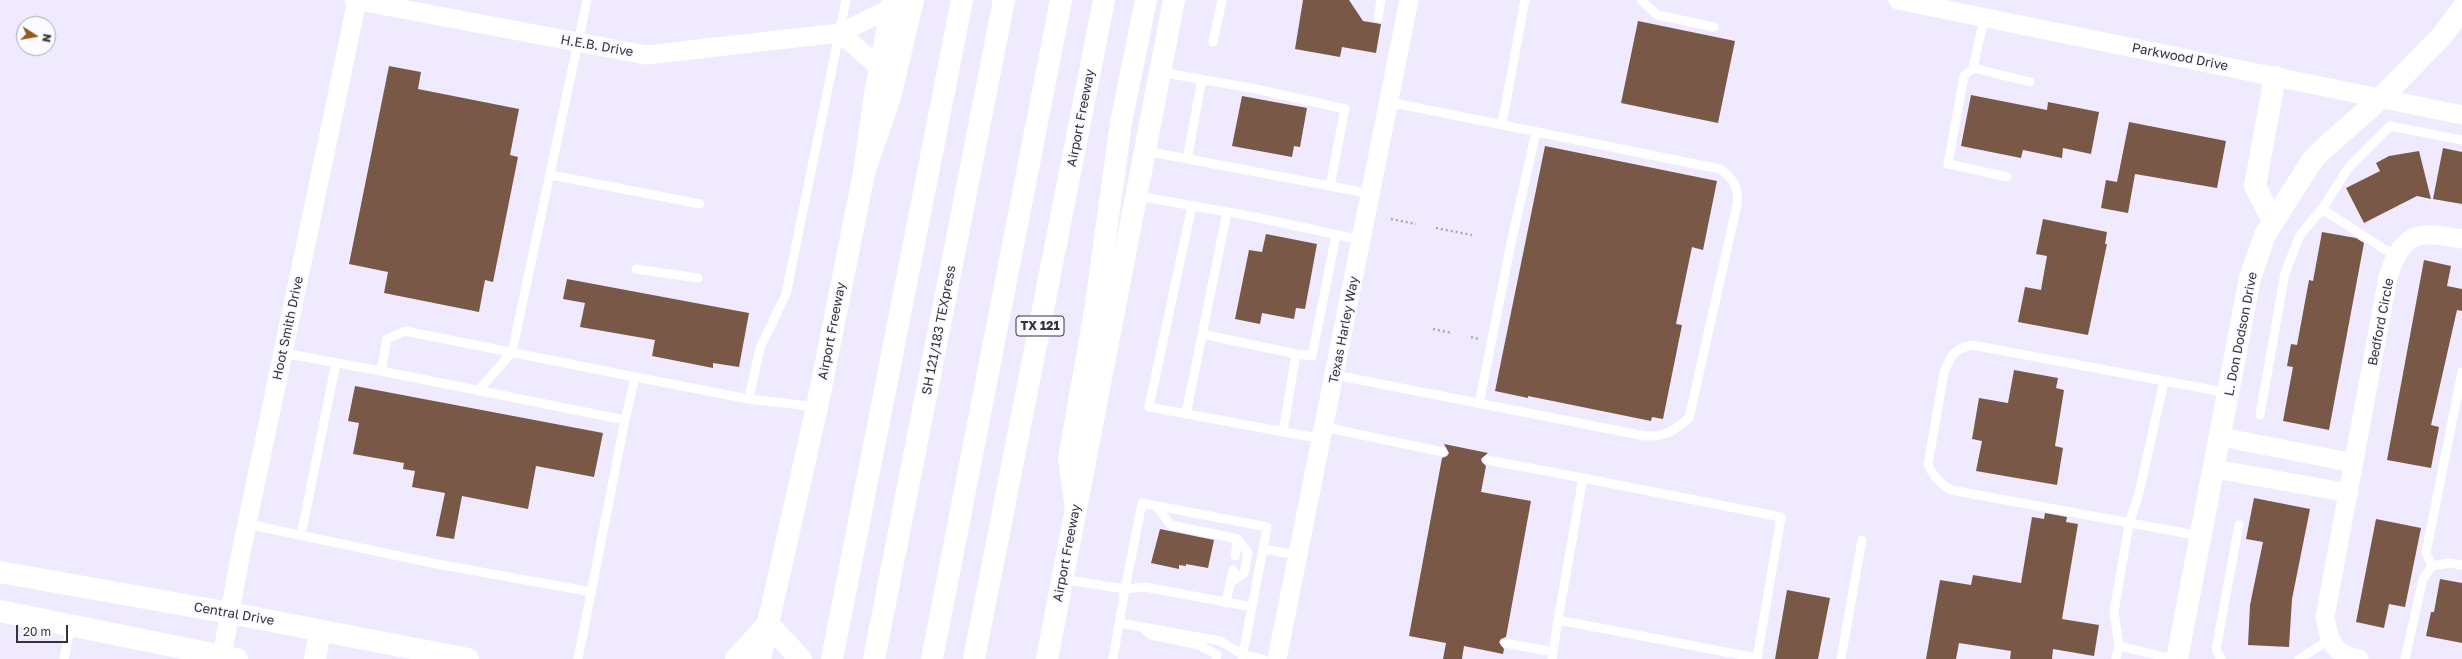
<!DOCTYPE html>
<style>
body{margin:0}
#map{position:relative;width:2462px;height:659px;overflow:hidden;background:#f0eafe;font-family:"Golos Text",sans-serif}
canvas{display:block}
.north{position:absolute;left:16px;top:16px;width:40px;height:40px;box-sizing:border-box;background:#fbfaff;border:1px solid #acaab1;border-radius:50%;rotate:101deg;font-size:11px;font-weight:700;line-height:16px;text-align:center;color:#35323b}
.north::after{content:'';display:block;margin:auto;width:14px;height:18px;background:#95591b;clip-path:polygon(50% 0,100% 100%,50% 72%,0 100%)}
.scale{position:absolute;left:16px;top:625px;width:52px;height:18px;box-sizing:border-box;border:2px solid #35323b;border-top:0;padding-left:5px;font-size:12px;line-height:14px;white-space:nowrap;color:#35323b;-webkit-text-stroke:3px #fbfaff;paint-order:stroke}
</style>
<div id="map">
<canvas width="2462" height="659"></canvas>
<div class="north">N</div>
<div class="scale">20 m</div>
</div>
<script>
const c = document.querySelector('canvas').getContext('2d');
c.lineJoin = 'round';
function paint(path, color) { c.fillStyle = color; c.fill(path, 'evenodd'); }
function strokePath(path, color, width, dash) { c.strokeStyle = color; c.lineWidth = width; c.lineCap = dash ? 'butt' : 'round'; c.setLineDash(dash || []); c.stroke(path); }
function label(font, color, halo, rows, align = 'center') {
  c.font = font + ' "Golos Text",sans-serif'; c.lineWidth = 4; c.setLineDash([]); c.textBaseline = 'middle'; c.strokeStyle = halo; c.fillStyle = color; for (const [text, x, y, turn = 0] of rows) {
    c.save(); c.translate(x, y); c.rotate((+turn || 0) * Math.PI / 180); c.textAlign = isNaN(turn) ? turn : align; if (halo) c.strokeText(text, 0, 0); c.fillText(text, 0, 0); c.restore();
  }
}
const building = new Path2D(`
 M1303 0H1349L1363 21 1381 24 1376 53 1342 47 1340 57 1295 49Z
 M1638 21 1735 41 1718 123 1621 103Z
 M389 66 421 72 418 89 519 109 510 155 518 157 493 282 485 280 479 312 384 293 388 272 349 264Z
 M1971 95 2047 110 2048 102 2099 112 2091 154 2063 148 2062 158 2023 150 2021 158 1961 146Z
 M1242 96 1307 108 1300 147 1294 146 1292 157 1232 146Z
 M2129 122 2226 141 2217 188 2135 174 2128 213 2101 208 2106 180 2117 182Z
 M1545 146 1717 181 1703 250 1692 247 1676 324 1682 325 1663 419 1652 417 1651 421 1528 396V398L1495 391Z
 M2443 148 2462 152V204L2433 199Z
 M2419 151 2431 199 2417 196 2364 223 2346 188 2380 171 2376 163 2389 156Z
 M2043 219 2107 232 2105 244H2107L2088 335 2018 322 2025 287 2041 290 2047 256 2036 254Z
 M2322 232 2356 238 2364 243 2329 430 2283 421 2293 367 2287 366 2291 344 2297 345 2309 280 2313 281Z
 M1266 234 1317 244 1305 309 1296 308 1294 319 1262 313 1260 324 1235 319 1249 250 1262 252Z
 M2424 260 2451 266 2447 286 2462 289V311L2457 310 2431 425 2439 427 2431 468 2387 460Z
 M567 279 749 313 739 367 713 363V368L652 356 655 340 580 327 585 303 563 299Z
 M2014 370 2058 378 2056 388 2064 390 2055 446 2063 448 2057 485 1976 471 1982 441 1972 439 1979 398 2008 403Z
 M355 386 603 433 594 477 536 466 528 509 462 496 454 539 436 536 445 493 412 487 415 471 403 469 404 463 353 454 359 423 348 421Z
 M1444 444 1488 453 1481 459 1482 462 1486 466 1481 492 1531 501 1506 637 1501 639 1499 642 1504 649 1503 654 1464 646 1462 659H1443L1446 643 1409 636 1442 458 1447 456 1449 453Z
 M2254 498 2310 509 2292 599 2289 647 2248 645 2250 605 2263 542 2246 539Z
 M2045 513 2067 517 2066 522 2078 524 2062 619 2099 625 2094 656 2053 649 2052 659H2010L2011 651 1959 643 1956 659H1926L1940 580 1971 585 1973 575 2021 583 2032 517 2044 519Z
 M2376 519 2421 528 2405 607 2389 604 2384 628 2356 622Z
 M1160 529 1214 540 1208 568 1186 564V566L1179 565V569L1151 563Z
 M2440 579 2462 583V643L2426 636 2431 612H2434Z
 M1787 590 1830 598 1818 659H1775Z`);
const path = new Path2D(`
 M1391 219 1416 224
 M1436 228 1472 235
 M1433 329 1452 333
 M1471 337 1479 339`);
const lane = new Path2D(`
 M1641 0 1657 15 1714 27
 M1378 18 1381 0
 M1984 18 1973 68 2030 82
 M1213 42 1222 0
 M1973 68 1964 76 1948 164 2007 177
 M1502 124 1525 0
 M1146 151 1330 186 1345 109 1256 89 1160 72
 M1187 159 1202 79
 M551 175 700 204
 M1330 186 1371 194
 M1138 196 1255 217 1361 240
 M1192 206 1149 407 1322 439
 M2322 209 2395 256
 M636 269 698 278
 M405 331 635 377 625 420 381 371 387 339Z
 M1202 334 1296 354
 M283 353 381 371
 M1335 375 1645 436C1665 437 1674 431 1689 418L1737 205C1739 188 1734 179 1720 169L1389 102
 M635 377 749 399 817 407
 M478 391 512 352 587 0
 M749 399 760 348 786 294 846 0
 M1479 404 1511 243 1536 132
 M1186 414 1227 212
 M2260 415 2285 273 2300 235 2322 209 2349 167 2390 126 2462 140
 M1324 427 1443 452
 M1283 432 1296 354 1312 356 1336 235
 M1487 460 1583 478
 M1156 506 1171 525 1238 539 1248 553 1244 573 1230 583 1226 603
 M247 524 437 564 592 592
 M301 535 336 363
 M2201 536 1951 490C1939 483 1934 477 1928 465L1944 372C1951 355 1954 349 1972 345L2229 393
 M1263 549 1252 607 1145 587 1125 589 1142 503 1267 527 1263 549 1298 555
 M1235 556 1238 539
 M2432 566 2426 553 2462 372
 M1062 579 1125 589 1113 659
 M1230 583 1233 570
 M1558 620 1583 478 1781 517 1757 659
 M1120 623 1220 641 1243 655 1263 659
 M1145 630 1151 635 1199 645 1217 655 1216 659
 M1505 643 1553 652
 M2119 646 2173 659
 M64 659 71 625
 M578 659 625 420
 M1242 659 1252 607
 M1552 659 1558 620 1757 658
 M1841 659 1862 540
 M2116 659 2119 646 2114 612 2129 524 2139 493 2164 381
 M2221 659 2216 649 2239 525
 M2299 659 2329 640
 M2405 659 2423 579 2432 566 2449 563 2462 565`);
const street = new Path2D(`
 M354 0 646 55 840 33 891 8
 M1898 0 2462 115
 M840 33 879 67
 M2221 437 2354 463
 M2215 469 2349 493
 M222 656 240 557 357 1
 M1277 659 1409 0
 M2359 659C2333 654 2329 641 2325 617L2388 277C2403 230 2419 231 2462 239`);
const secondary = new Path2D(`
 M2273 221 2255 186 2275 77
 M0 572 230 613 468 659
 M0 611 237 659
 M768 624 801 659
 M315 659 320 630
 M736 659 767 625
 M760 659 817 407 864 173 875 94 893 0
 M1047 659 1174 0
 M2177 659 2250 278 2265 235 2311 162 2322 150 2381 98 2441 37 2462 9`);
const highway = new Path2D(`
 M864 173 890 97 913 0
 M1076 509 1069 459 1095 311 1121 123 1146 0
 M832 659 962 0
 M874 659 1004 0
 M932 659 1061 0
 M974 659 1104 0`);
const shields = [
 [1040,326,48]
];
const shieldNames = [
 ["TX 121",1040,326]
];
const streetNames = [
 ["H.E.B. Drive",597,46,10],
 ["Parkwood Drive",2180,57,11],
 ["Airport Freeway",1081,118,-79],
 ["Bedford Circle",2381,322,-79],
 ["Hoot Smith Drive",288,328,-78],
 ["SH 121/183 TEXpress",939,330,-79],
 ["Texas Harley Way",1344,330,-79],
 ["Airport Freeway",832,331,-79],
 ["L. Don Dodson Drive",2241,334,-79],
 ["Airport Freeway",1067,553,-79],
 ["Central Drive",234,614,10]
];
paint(building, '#7a5848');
strokePath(path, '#ada8b8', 2.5, [2, 3]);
strokePath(lane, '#fff', 9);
strokePath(street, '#fff', 19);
strokePath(secondary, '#fff', 22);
strokePath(highway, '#fff', 22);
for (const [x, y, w] of shields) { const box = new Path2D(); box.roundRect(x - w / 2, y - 10, w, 20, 3); c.fillStyle = '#fbfaff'; c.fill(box); strokePath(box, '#35323b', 1); }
label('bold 12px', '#35323b', null, shieldNames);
label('13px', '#35323b', '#fbfaff', streetNames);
</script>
